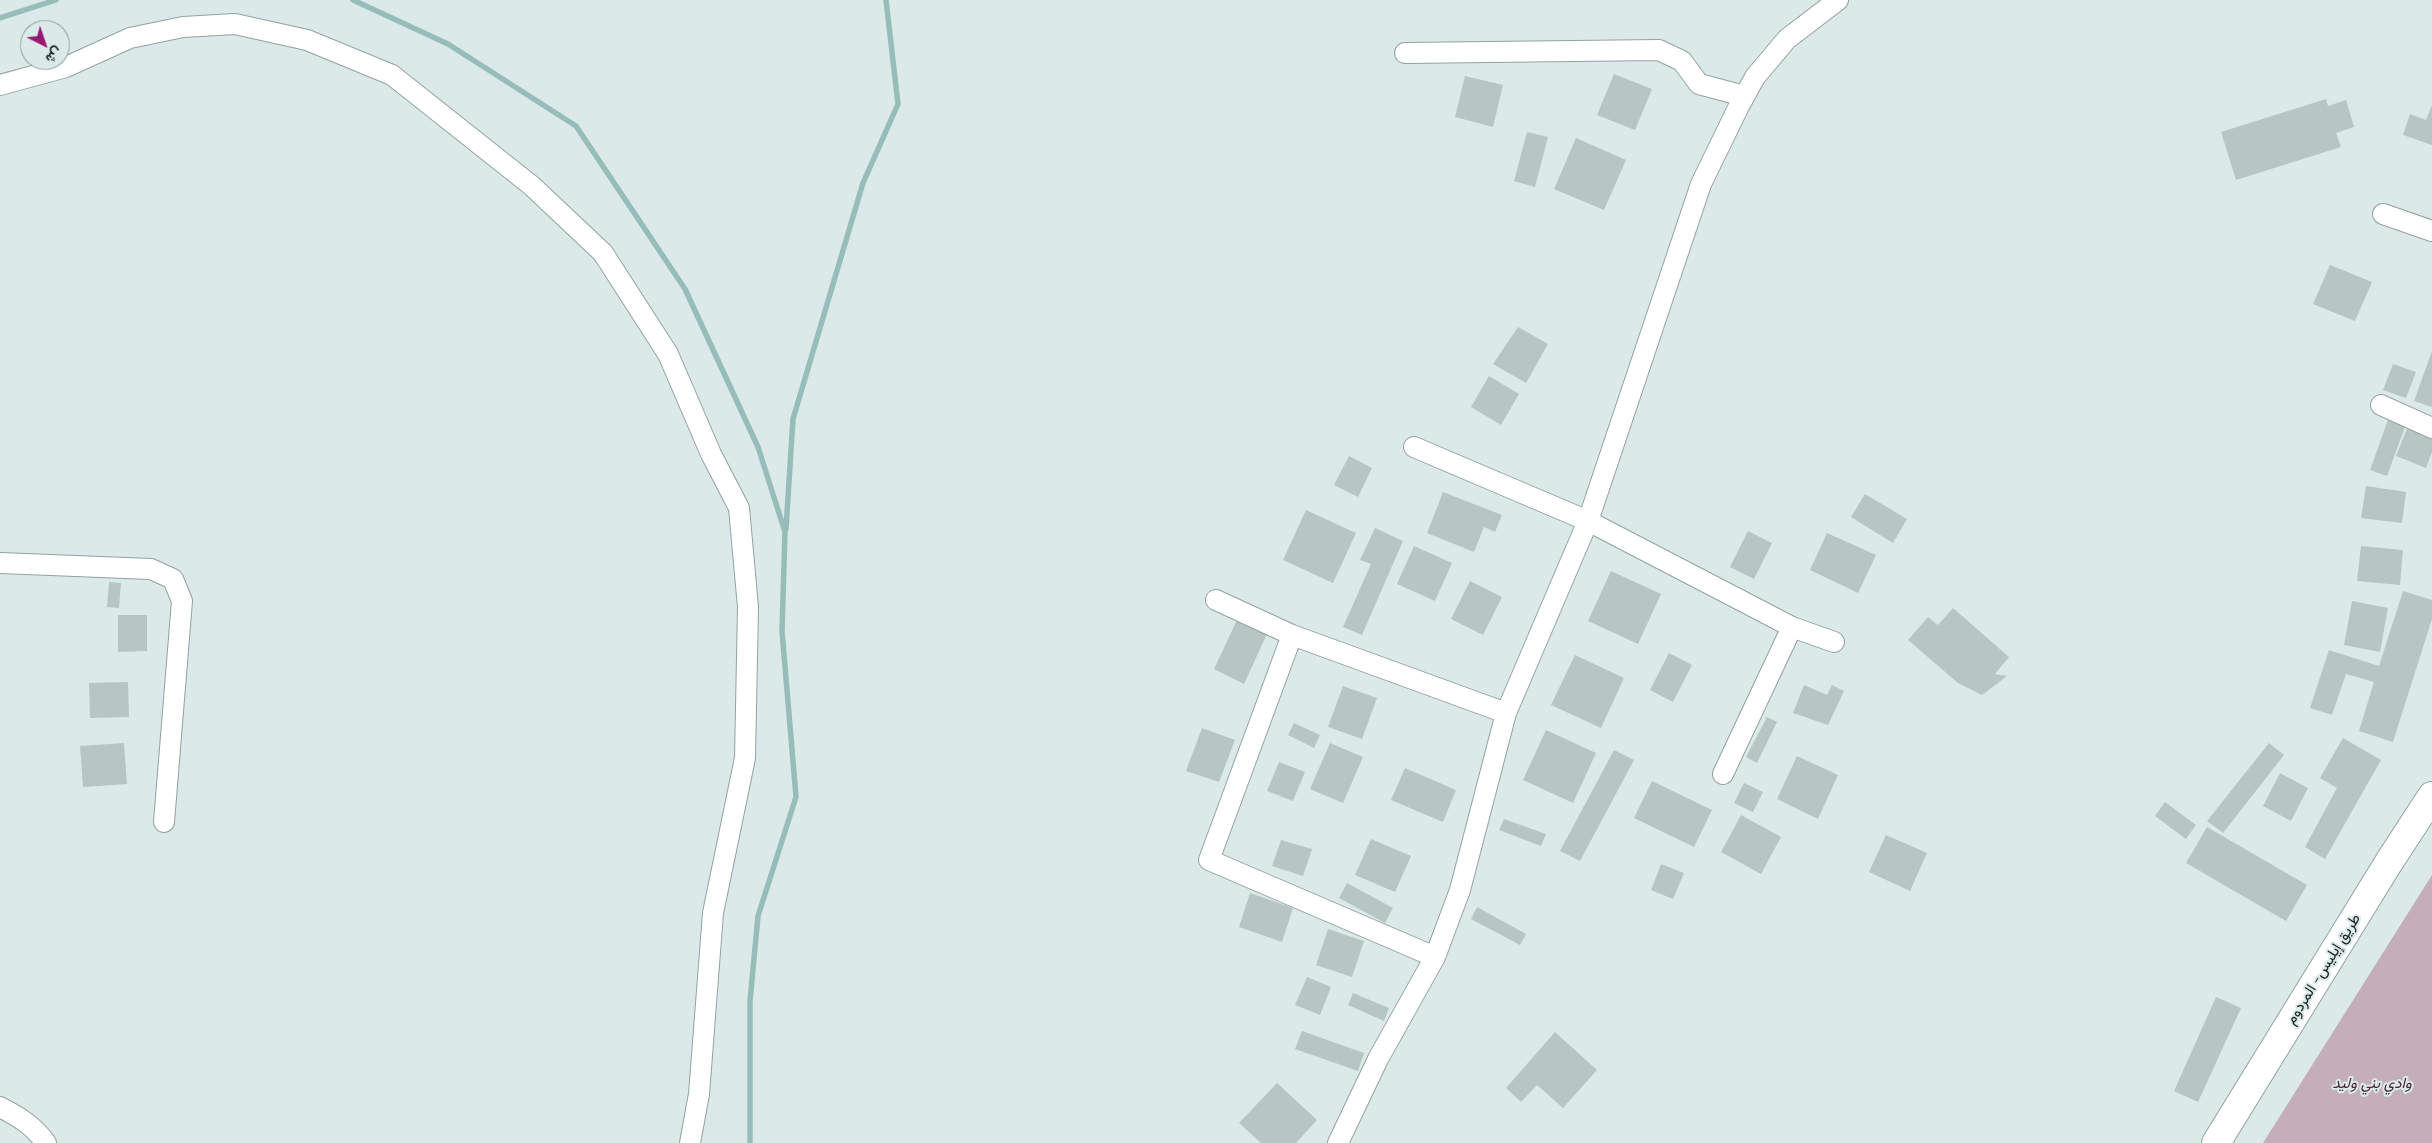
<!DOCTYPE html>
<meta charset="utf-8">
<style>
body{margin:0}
#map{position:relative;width:2432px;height:1143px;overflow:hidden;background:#dbeae9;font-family:"Playfair Display",Vazirmatn,serif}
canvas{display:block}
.north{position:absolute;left:20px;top:20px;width:50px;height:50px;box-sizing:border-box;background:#dbeae9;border:1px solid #8d9897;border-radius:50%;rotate:139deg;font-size:14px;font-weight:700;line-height:20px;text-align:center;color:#181e1d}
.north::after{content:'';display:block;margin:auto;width:18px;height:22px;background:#971871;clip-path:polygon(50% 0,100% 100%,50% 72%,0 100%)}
</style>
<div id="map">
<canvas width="2432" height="1143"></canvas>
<div class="north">ش</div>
</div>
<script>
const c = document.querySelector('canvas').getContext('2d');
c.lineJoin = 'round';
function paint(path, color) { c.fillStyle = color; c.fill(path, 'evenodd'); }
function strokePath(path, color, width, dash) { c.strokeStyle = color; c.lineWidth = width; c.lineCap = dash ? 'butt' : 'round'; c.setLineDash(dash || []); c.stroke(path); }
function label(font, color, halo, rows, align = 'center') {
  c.font = font + ' "Playfair Display",Vazirmatn,serif'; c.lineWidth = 4; c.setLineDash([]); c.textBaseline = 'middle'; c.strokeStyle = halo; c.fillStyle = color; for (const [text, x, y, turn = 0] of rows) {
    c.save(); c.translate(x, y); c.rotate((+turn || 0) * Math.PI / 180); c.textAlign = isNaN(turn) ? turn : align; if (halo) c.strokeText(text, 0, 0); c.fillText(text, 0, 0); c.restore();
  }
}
const green = new Path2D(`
 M2432 875V1143H2263Z`);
const stream = new Path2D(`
 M353 0 448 44 576 126 685 289 758 447 785 532 782 631 796 797 758 916 750 1001V1143
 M0 18 56 0
 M786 529 793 419 863 183 898 104 886 0`);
const building = new Path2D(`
 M1614 74 1652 89 1635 130 1597 115Z
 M1465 76 1503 85 1493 127 1455 117Z
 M2326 99 2328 106 2346 100 2354 127 2336 133 2341 147 2236 180 2221 132Z
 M2432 105V145L2403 135 2410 114 2426 120Z
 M1527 132 1548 137 1535 187 1514 181Z
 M1576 138 1626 160 1604 210 1554 189Z
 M2330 265 2372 282 2355 321 2313 304Z
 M1518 327 1548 344 1526 383 1493 364Z
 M2432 351V407L2414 401Z
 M2393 364 2416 372 2406 398 2383 390Z
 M1489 376 1519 394 1501 425 1471 407Z
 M2389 417 2406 424 2387 476 2370 470Z
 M2408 426 2432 436V452L2426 468 2396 456Z
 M1349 456 1372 468 1358 497 1334 485Z
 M2366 486 2406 492 2402 523 2361 518Z
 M1443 492 1502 515 1495 532 1484 527 1474 552 1427 533Z
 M1865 494 1907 519 1893 543 1851 517Z
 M1306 510 1356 533 1333 583 1283 560Z
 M1375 528 1403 541 1362 635 1343 627 1371 564 1360 560Z
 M1748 531 1772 543 1754 579 1730 567Z
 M1827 533 1876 555 1858 593 1810 570Z
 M1414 546 1452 563 1435 601 1397 584Z
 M2361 546 2403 550 2400 585 2357 581Z
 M1611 571 1661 594 1638 644 1588 621Z
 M1470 581 1502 597 1483 635 1451 619Z
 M109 582 121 583 119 608 107 607Z
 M2403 591 2432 600V619L2393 742 2359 731 2374 682 2346 674 2332 715 2310 708 2329 650 2379 666Z
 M2352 601 2388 608 2380 652 2344 645Z
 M1953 608 2009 657 1995 674 2007 676 1982 695 1958 683 1908 640 1928 617 1938 625Z
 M118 615H147V651L118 652Z
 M1237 620 1267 634 1244 684 1214 669Z
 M1669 653 1692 665 1673 702 1650 690Z
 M1575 655 1624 678 1601 728 1551 705Z
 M128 682 129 717 90 718 89 683Z
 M1804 685 1827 695 1832 685 1844 691 1828 725 1793 713Z
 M1343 686 1377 698 1362 739 1328 727Z
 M1767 717 1777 722 1757 763 1746 757Z
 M1294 723 1320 735 1314 748 1288 735Z
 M1202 728 1235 740 1219 782 1186 771Z
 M1546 730 1596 753 1573 803 1523 780Z
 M2343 738 2381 760 2325 859 2305 847 2337 788 2320 778Z
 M124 743 127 784 83 787 80 746Z
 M1330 743 1363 757 1343 803 1310 789Z
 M2269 743 2284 755 2223 833 2207 821Z
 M1614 750 1634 760 1580 861 1560 851Z
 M1797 756 1838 775 1818 819 1777 799Z
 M1279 762 1305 772 1293 801 1267 791Z
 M1405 768 1456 790 1443 822 1391 800Z
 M2280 773 2308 788 2291 821 2263 806Z
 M1652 781 1712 810 1694 847 1634 818Z
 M1744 783 1763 792 1753 812 1734 803Z
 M2165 802 2196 825 2186 839 2155 816Z
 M1741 815 1781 837 1761 874 1721 852Z
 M1504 819 1546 834 1541 846 1499 830Z
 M2207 827 2307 885 2286 921 2186 863Z
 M1886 835 1927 853 1910 891 1869 872Z
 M1371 839 1411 856 1395 892 1355 875Z
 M1281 840 1312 849 1303 876 1272 866Z
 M1661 864 1684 873 1673 899 1651 890Z
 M1347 883 1393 908 1385 923 1339 898Z
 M1250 893 1293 908 1282 942 1239 927Z
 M1477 907 1526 934 1520 945 1471 919Z
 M1328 929 1364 941 1352 977 1316 965Z
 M1307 977 1331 987 1320 1015 1295 1005Z
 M1353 993 1389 1008 1384 1021 1348 1005Z
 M2216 997 2241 1008 2198 1102 2174 1091Z
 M1302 1031 1364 1053 1358 1071 1295 1049Z
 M1555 1032 1597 1070 1563 1108 1537 1085 1521 1102 1506 1088Z
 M1277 1083 1317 1120 1296 1143H1261L1239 1123Z`);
const street = new Path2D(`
 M1405 53 1659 50 1682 61 1699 84 1744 96
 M0 85 66 67 130 38 183 27 235 24 307 40 392 75 532 186 603 253 668 354 711 454 739 508 748 607 745 758 713 913 699 1094 690 1143
 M2383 214 2432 231
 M2381 405 2432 428
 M1414 447 1588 521 1792 627 1834 642
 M0 563 151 569 173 579 182 601 164 822
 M1216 600 1292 635 1506 713
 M1292 635 1209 860 1435 957
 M1723 774 1792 627
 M0 1107C19 1117 33 1125 46 1143
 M1338 1143 1378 1059 1435 957 1460 890 1506 713 1588 521 1701 184 1738 108 1755 77 1787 39 1838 0`);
const highway = new Path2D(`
 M2216 1143 2389 862 2432 796`);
const streetNames = [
 ["طريق إيليس- المردوم",2323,969,-58]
];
const parkNames = [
 ["وادي بني وليد",2372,1083]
];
paint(green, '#c3aeba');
strokePath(stream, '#97bdba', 5.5);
paint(building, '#b7c6c4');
strokePath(street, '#93a2a0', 22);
strokePath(highway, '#93a2a0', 30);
strokePath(street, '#fff', 20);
strokePath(highway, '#fff', 28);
label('15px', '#181e1d', '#dbeae9', streetNames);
label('italic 15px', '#4b223b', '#dbeae9', parkNames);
</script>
